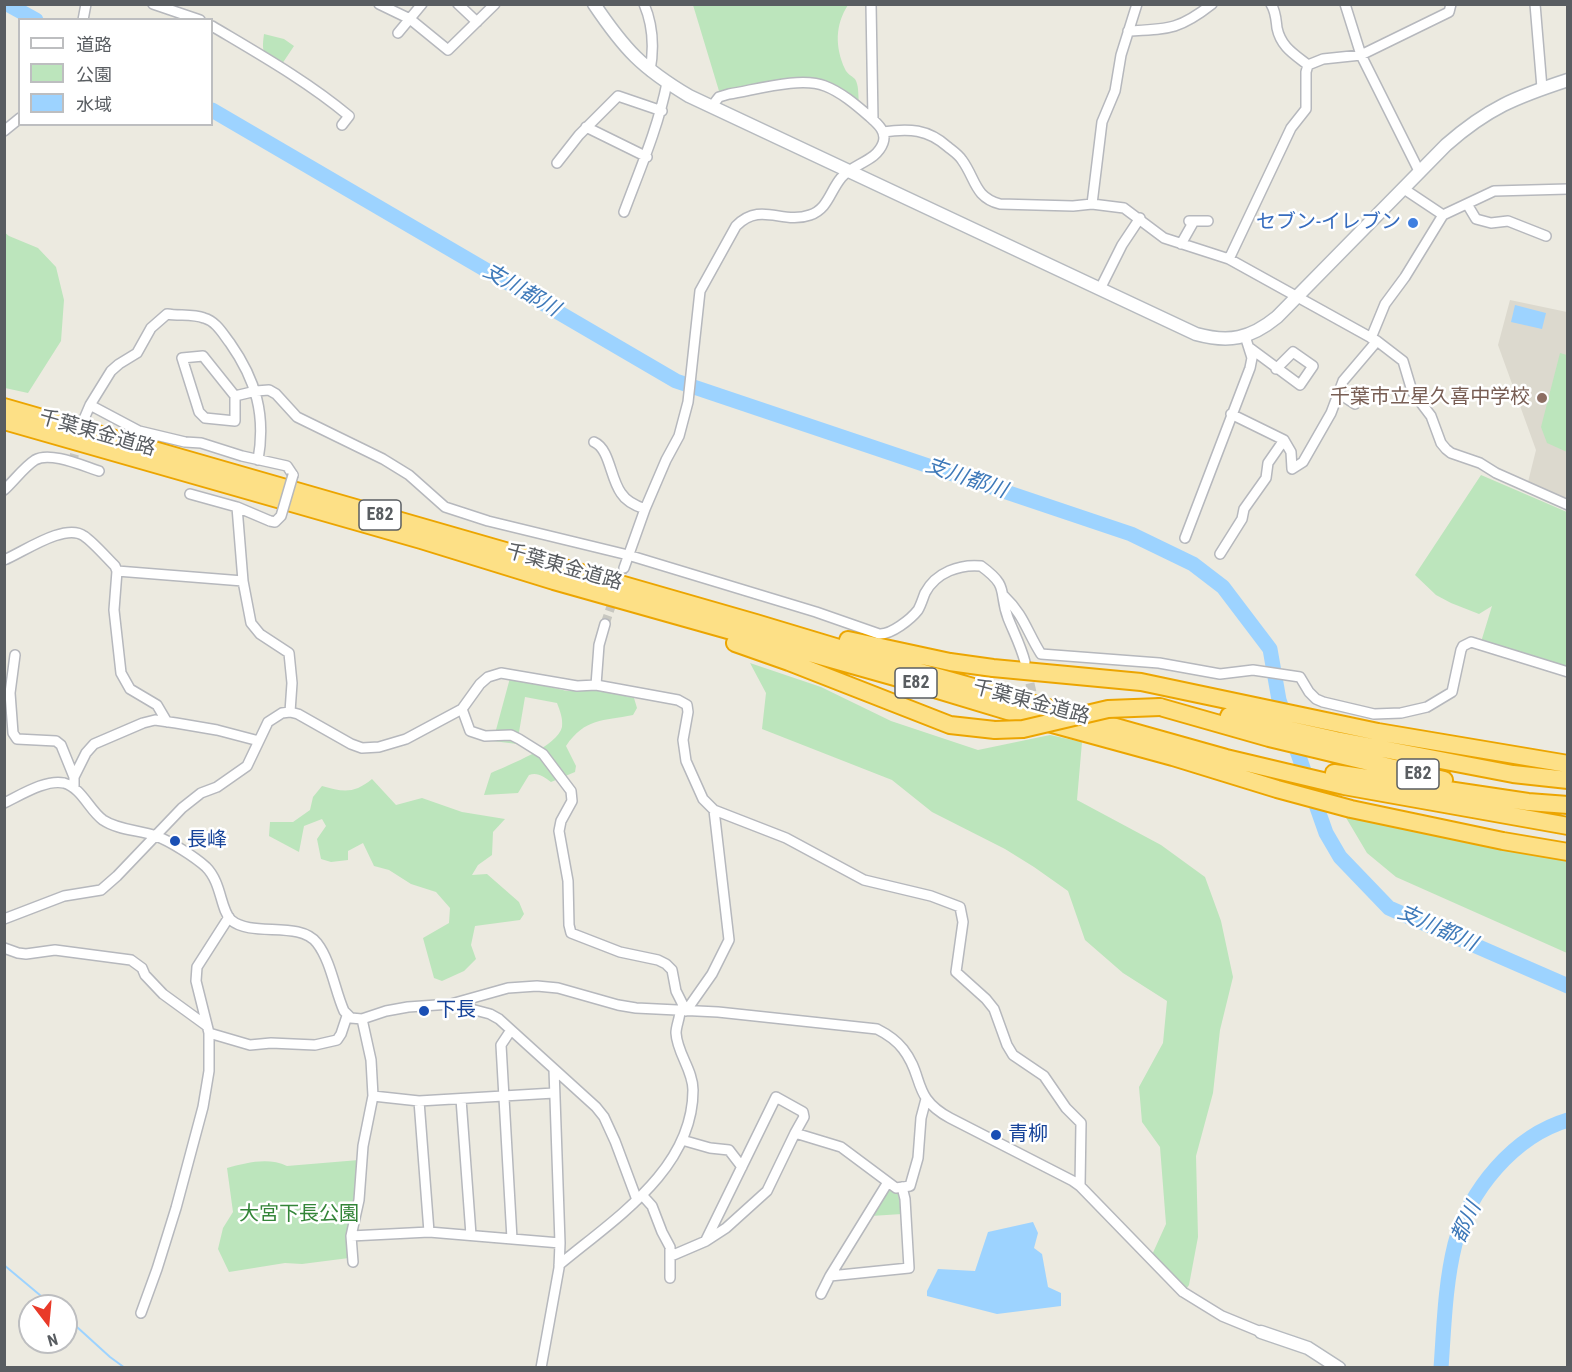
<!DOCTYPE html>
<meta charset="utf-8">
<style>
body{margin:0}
#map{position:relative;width:1572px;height:1372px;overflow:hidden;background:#eceae0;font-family:"Roboto Condensed","Noto Sans JP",sans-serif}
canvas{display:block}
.frame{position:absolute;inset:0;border:6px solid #595d61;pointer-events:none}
.legend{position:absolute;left:18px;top:18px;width:195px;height:108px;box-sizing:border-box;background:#fff;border:2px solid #bdbec0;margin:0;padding:8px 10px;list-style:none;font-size:18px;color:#595d61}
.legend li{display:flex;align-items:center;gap:12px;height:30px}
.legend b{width:30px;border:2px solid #bdbec0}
.north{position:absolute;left:18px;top:1294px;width:60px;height:60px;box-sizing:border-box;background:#fff;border:2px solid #bdbec0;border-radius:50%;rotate:164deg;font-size:16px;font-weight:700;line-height:24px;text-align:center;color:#595d61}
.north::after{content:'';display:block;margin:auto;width:21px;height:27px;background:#e93a29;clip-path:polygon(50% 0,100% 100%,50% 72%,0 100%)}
</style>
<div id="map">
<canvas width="1572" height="1372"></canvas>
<div class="frame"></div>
<ul class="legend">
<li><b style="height:8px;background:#fff"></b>道路</li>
<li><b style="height:16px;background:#bce5bc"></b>公園</li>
<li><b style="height:16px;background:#9dd3ff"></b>水域</li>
</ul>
<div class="north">N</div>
</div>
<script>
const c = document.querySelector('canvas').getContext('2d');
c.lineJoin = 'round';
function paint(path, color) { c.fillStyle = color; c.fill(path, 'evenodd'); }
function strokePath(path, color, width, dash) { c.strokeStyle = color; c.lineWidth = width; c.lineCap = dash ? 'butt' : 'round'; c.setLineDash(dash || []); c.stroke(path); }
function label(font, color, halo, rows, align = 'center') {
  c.font = font + ' "Roboto Condensed","Noto Sans JP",sans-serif'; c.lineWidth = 5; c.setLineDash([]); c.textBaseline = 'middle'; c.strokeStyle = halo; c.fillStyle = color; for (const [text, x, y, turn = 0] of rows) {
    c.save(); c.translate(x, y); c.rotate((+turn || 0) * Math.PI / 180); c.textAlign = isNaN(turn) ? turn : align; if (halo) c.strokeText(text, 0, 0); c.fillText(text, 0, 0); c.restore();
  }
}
const education = new Path2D(`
 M1510 300 1567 312V500L1528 482 1536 450 1498 345Z`);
const green = new Path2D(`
 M693 5H848C835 25 835 47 845 69 847 74 851 75 855 79 859 85 858 95 859 103 842 93 831 81 811 78L719 91Z
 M264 34 284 39 294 46 282 64C264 53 261 56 264 34Z
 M4 232 9 236 38 248 56 267 64 300 61 341 28 393 5 388Z
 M1560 353 1567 355V452L1547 443 1541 427Z
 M1481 475 1567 512V673L1481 642 1492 606 1479 614 1451 603 1436 595 1415 575Z
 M750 663 821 687 891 721 978 750 1050 735 1082 742 1077 800 1161 845 1205 877 1221 921 1233 977 1220 1030 1213 1093 1196 1156 1198 1237 1189 1285 1181 1296 1151 1257 1166 1224 1160 1147 1142 1122 1139 1087 1163 1043 1167 1001 1123 973 1085 940 1068 891 1034 867 1005 849 932 812 892 780 762 729 766 693Z
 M510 678 567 691 595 689 634 698 637 708 633 715C603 721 585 718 566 746L576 766 575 772 551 782C544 777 538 772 529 775L518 793 484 795 491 773C509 765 558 746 562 727 563 718 560 711 557 703L525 697 517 744 493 741Z
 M372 779 396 805 422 798 462 812 505 819 493 832 492 855 478 865 472 875 487 874 519 902 524 914 520 920 475 926 471 945 476 959 464 971 442 981 434 978 423 938 449 923 450 908 436 892 411 884 389 870 374 866 363 843 348 851V860L331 862 321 859 317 839 326 826 322 819 304 826 299 852 269 836 270 822H293L310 810 313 797 322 786C343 792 354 794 372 779Z
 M1345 816 1567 858V953L1396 877 1367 853Z
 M359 1160 358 1197 347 1230 349 1258 302 1264 285 1263 229 1272 218 1249 223 1228 233 1212 227 1168C246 1163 268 1157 287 1166Z
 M894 1189 898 1194 902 1214 871 1216 887 1190Z`);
const water = new Path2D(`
 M1515 305 1546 313 1542 329 1511 322Z
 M1033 1222 1038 1233 1034 1248 1042 1254 1048 1287 1061 1293V1306L997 1314 927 1296V1291L938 1269 975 1271 988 1232Z`);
const stream = new Path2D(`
 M4 1265 53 1306
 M66 1317 110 1357 125 1368`);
const river = new Path2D(`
 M7 4 36 20
 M212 110 676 381 1131 534 1193 564 1223 587 1270 649 1279 700 1326 833 1340 857 1389 908 1568 986
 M1441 1368C1444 1327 1445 1284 1455 1244 1469 1190 1514 1136 1568 1120`);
const streetTunnel = new Path2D(`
 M72 463 79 439
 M605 624 624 568
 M1027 670 1035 706`);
const street = new Path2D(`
 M153 4 200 20
 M379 4 410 19 448 50 495 4
 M458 4 477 22
 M644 4C653 25 654 49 650 71
 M871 4 873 120
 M1271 4C1276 12 1276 20 1277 28 1281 47 1294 54 1308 65
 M1345 4 1361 55 1420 173
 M1535 4 1542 88
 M83 20 86 4
 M212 26C259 54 307 81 349 116L342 125
 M1128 31C1168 29 1179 30 1212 4
 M398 33 422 4
 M586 127 647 157
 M4 131 20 118
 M883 132C909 128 928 129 948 147 953 151 959 155 962 160 976 179 974 197 1000 204L1073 206 1092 204 1124 208 1164 238 1229 259 1377 341 1403 361 1412 391 1431 416 1441 443 1446 449 1451 453 1480 463 1496 473 1568 505
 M557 163 579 135 618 96 662 111
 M1404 189 1443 215
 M1092 204 1102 122 1115 91 1121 55 1137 4
 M1467 204 1476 219 1491 223 1508 221 1546 236
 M624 212C640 169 658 128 667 83
 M1189 221H1208
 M1181 244 1194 221
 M1229 259 1291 128 1306 109V72L1308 65 1323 59 1361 55 1449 12 1451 4
 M1100 289 1122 245 1140 218
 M1371 338 1385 304 1405 277 1443 215 1494 191 1568 189
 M1250 348 1300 385 1313 366 1293 352 1276 369
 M203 356 235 396V421L205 418 199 412 182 358Z
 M1338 393 1355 404
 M235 396 256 391 269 390 276 394 297 417 383 459 409 475 445 507 488 521 628 555 816 612 879 634C891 635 911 619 918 610 921 605 923 598 925 593 936 572 960 564 981 566 1010 587 998 591 1008 618 1014 633 1021 646 1025 662
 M90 405 139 431 185 442 201 443 242 456 287 466 293 475
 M1231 414 1284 440 1291 452 1292 469 1303 462 1331 413 1343 381 1377 341
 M84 419 90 405 111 371 119 364 137 353 151 328 167 314C179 316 193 314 204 318 216 321 223 334 230 343 256 380 266 415 258 460
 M594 442C610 449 610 478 621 493 626 501 636 506 645 509
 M4 490C14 481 24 467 35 460 50 451 83 466 99 471
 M190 494 237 507
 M270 521 237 507 243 581 251 623 260 634 289 653 292 683 290 712
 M1185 538 1250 368 1252 358 1245 336
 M1220 554 1242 519 1244 509 1266 478 1268 463 1284 440
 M4 560C22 553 65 522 84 536 93 542 106 557 115 566L117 571 114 610 121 673 130 689 157 705 167 722
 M624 568 645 509 666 460 679 436 688 402 700 291 736 226C761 201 782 225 810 215 828 209 830 191 841 178 853 163 876 162 883 143 887 132 878 124 870 117 856 105 841 92 825 86 801 76 755 90 729 94L719 97 712 106
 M117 571 243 581
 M1004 596C1024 615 1027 632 1041 654L1159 663 1220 674 1253 670 1300 677 1309 692 1316 699 1323 702 1374 714 1401 713 1427 707 1452 692 1461 650 1463 646 1471 642 1568 672
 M15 655 10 693 13 733 17 739 56 741 61 745 74 777
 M596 685 599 645 605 624
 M462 709 470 731 485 736 511 735 519 739 543 754 571 791 572 801 561 821 559 831 568 881 569 925 571 933 620 952 658 960 666 964 672 970 676 991 686 1011 712 974 729 940 714 810
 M74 787V777L86 753 94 744 143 723 155 720 176 723 217 730 259 741
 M4 803C21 795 46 779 64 783 82 788 89 810 103 820 118 830 139 830 156 836 170 841 195 857 206 867 222 883 220 909 231 920 252 938 299 920 317 943 331 961 335 991 344 1011L351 1018 362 1019 386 1011 408 1007 451 1004 508 988 537 986 558 988 618 1005 636 1008 718 1012 877 1029C887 1034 896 1040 903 1049 925 1077 911 1097 950 1118L1073 1181 1080 1186 1183 1292 1222 1316 1261 1332
 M4 919 64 896 101 890 117 876 182 808 201 793 217 787 247 766 268 722 282 713 290 712 298 714 351 744 362 748 379 747 406 739 462 709 480 684 488 677 501 673 577 686 596 685 678 700 687 705 688 712 683 740 686 761 703 799 714 810 786 838 864 880 931 896 960 907 963 922 956 972 986 999 994 1009 1007 1045 1013 1055 1044 1076 1066 1108 1081 1123 1080 1186
 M4 948 18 953 26 954 55 950 131 960 142 968 145 975 163 994 207 1026
 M452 1004 490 1014 499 1019 596 1107 604 1117 615 1141 637 1200
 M511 1030 501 1045 512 1239
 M209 1033 250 1045 271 1043 315 1045 337 1040 341 1034 347 1016
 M373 1096 419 1101 554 1093
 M461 1099 471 1235
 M419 1101 429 1232
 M682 1140 710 1148 729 1150 742 1167
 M643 1196 652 1206 662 1232 670 1247V1278
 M351 1236 429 1232 560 1243
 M706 1240 776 1097 803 1112 804 1117 795 1133
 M671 1256 706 1241 726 1228 767 1191 795 1133 841 1147 896 1188 910 1186 918 1158 921 1118 926 1099
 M353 1262 351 1236 359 1200 363 1146 373 1096 371 1060 362 1019
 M559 1265C614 1219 693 1170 693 1090 693 1070 677 1053 676 1033 676 1026 680 1018 680 1011
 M830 1276 909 1268 905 1199 902 1187
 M821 1294 830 1276 888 1182
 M141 1313 157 1269 176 1208 203 1107 209 1071V1033L196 981 197 967 229 917
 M541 1368 559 1268 560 1243 554 1069`);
const secondary = new Path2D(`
 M594 4C625 50 642 68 689 96L1196 334C1229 343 1250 339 1277 317L1446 145C1488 108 1516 97 1568 80
 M1261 1332 1308 1348 1339 1368`);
const highway = new Path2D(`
 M4 407 756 623 902 667 1226 758 1344 786 1568 826
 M4 421 421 540 554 581 895 677 1034 719 1173 757 1277 789 1351 809 1503 841 1568 852
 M848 640 950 662 993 668 1141 682 1378 732 1568 764
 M735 643 789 662 950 725 995 730
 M1160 707 1269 738 1444 780
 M1229 716 1336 740 1513 774 1568 780
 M1334 773 1528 802 1568 805`);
const streetBridge = new Path2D(`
 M270 521 275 522 281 516 293 475`);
const highwayBridge = new Path2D(`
 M995 730 1023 729 1108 709 1160 707`);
const markers = [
 [1413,223,6,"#3f7fe0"],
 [1542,398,6,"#8d6e63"],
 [175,841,6,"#1a4fb4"],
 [424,1011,6,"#1a4fb4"],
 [996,1135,6,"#1a4fb4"]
];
const shields = [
 [380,515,42],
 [916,683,42],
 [1418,774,42]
];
const shieldNames = [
 ["E82",380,515],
 ["E82",916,683],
 ["E82",1418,774]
];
const shopNames = [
 ["セブン-イレブン",1401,223]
];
const educationNames = [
 ["千葉市立星久喜中学校",1530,398]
];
const streetNames = [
 ["千葉東金道路",97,434,16],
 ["千葉東金道路",564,568,16],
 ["千葉東金道路",1031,703,15]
];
const transitNames = [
 ["長峰",187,841],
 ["下長",436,1011],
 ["青柳",1008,1135]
];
const parkNames = [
 ["大宮下長公園",299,1215]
];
const waterNames = [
 ["支川都川",521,291,30],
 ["支川都川",966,479,19],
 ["支川都川",1437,929,24],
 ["都川",1467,1223,-65]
];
paint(education, '#dcd9ce');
paint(green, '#bce5bc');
paint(water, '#9dd3ff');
strokePath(stream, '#9dd3ff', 2);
strokePath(river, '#9dd3ff', 15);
strokePath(streetTunnel, '#c7c7c0', 9, [9, 4.5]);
strokePath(street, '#b6b8bd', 12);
strokePath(secondary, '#b6babf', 15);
strokePath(highway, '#eca500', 20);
strokePath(street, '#fff', 9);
strokePath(secondary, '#fff', 12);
strokePath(highway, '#fde086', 16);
strokePath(streetBridge, '#b6b8bd', 12, []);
strokePath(highwayBridge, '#eca500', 20, []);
strokePath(streetBridge, '#fff', 9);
strokePath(highwayBridge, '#fde086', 16);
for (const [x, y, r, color] of markers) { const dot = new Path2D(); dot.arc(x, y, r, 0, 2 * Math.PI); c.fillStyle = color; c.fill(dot); strokePath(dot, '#fff', 2); }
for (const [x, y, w] of shields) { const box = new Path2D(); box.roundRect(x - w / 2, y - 15, w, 30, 4.5); c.fillStyle = '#fff'; c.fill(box); strokePath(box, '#595d61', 1.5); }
label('bold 18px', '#595d61', null, shieldNames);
label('20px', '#366cbe', '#fff', shopNames, 'right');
label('20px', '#785e54', '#fff', educationNames, 'right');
label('20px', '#595d61', '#fff', streetNames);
label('20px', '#164399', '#fff', transitNames, 'left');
label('20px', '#348539', '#fff', parkNames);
label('italic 21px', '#3e79b9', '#fff', waterNames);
</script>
